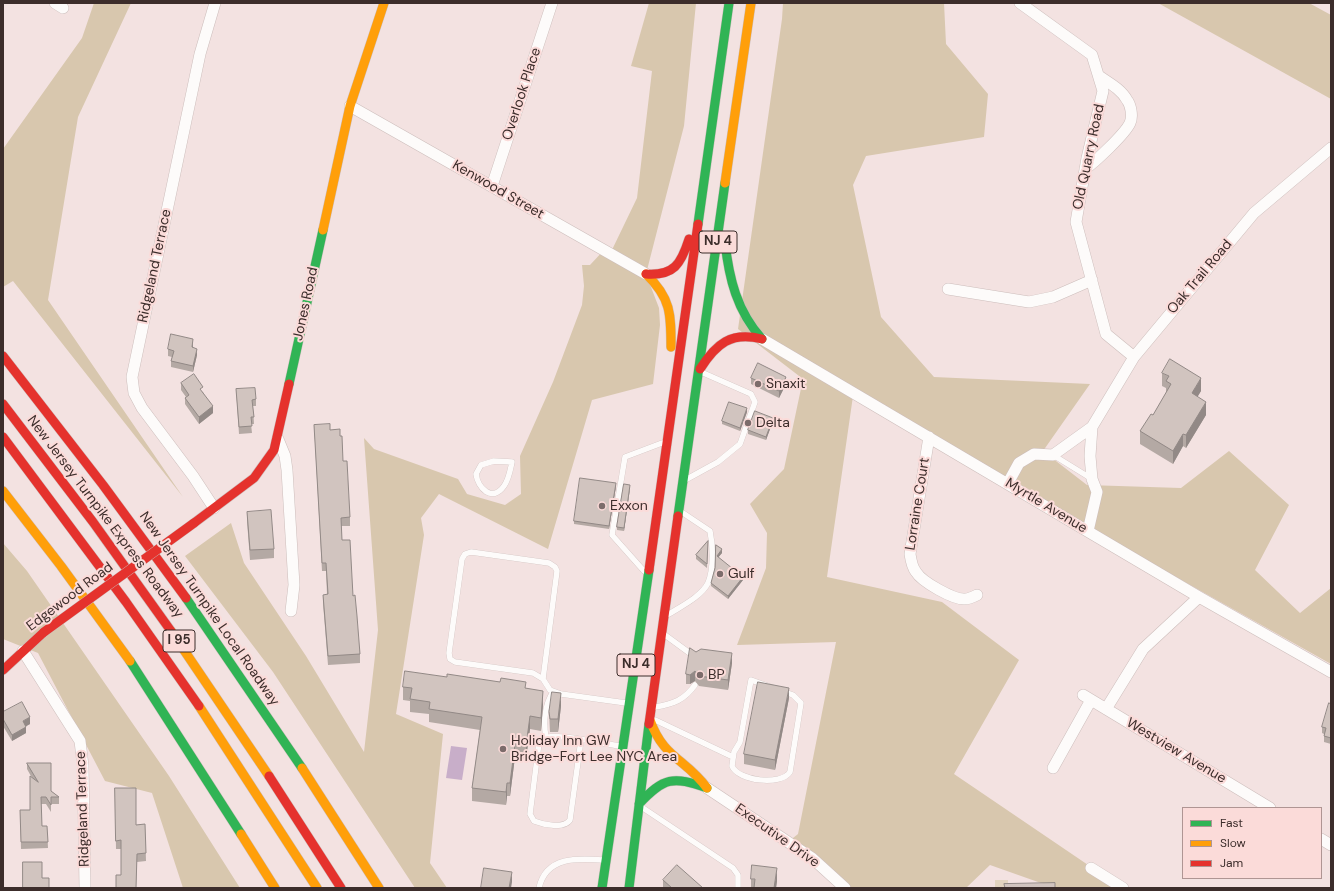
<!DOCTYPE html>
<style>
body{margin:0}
#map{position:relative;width:1334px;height:891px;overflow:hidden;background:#f3e2e1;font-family:"DM Sans",sans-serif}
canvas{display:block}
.frame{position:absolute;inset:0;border:4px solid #3c2d2b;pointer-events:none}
.legend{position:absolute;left:1182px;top:807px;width:140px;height:72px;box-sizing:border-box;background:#fbdbd9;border:1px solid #af9593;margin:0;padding:5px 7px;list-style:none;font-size:12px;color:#3c2d2b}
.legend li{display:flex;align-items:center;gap:8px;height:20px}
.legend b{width:20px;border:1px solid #af9593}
</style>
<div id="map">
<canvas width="1334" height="891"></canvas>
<div class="frame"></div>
<ul class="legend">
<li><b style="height:5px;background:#30b455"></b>Fast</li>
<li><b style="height:5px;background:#ff9f0a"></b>Slow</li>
<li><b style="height:5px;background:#e5322d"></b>Jam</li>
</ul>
</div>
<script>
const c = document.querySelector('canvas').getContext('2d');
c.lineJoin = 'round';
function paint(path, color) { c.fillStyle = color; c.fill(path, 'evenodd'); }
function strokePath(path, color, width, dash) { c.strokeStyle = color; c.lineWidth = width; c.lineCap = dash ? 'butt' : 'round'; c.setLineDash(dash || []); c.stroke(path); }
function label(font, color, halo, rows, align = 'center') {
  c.font = font + ' "DM Sans",sans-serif'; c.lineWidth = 4; c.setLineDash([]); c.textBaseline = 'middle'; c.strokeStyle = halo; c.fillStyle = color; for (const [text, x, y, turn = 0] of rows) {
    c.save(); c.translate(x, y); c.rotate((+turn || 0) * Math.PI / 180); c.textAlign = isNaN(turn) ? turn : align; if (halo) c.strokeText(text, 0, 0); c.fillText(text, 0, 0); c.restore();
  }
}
const green = new Path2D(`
 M995 880H1008V888H995Z`);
const forest = new Path2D(`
 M94 3H131L78 117 48 300 183 497 13 281 3 287V149L82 38Z
 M649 3H696L684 126 646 274 659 308 660 325 653 384 592 400 548 549 439 494 421 518 424 535 396 714 443 734 430 863 447 888H415L273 672 185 556 231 523 244 563 306 656 364 752 378 630 364 438 374 449 458 479 467 494 505 505 521 494 520 456 553 382 582 305 584 286 582 265H590L604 250 610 254 637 198 652 71 631 66Z
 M783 3H944L946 44 988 94 984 137 866 156 853 185 881 317 934 377 1090 384 1043 451 1087 485 1181 488 1229 451 1289 505 1255 570 1300 613 1331 588V664L853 396 827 577 942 602 1019 660 954 774 1122 888H1055L990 865 966 888H845L788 842 798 834 836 642 737 645 766 568 767 533 750 504 784 469 803 379 738 329 782 19Z
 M1158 3H1309L1331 15V99Z
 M3 543 27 571 169 776 240 888H183L152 793 105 781 38 653 3 639Z`);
const water = new Path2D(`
 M451 746 467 748 462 780 446 778Z`);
const lane = new Path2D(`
 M1053 455 1092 479
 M494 461 512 462C510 471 509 479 504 486 492 503 478 488 476 474L481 465Z
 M687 479 718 462 740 444 755 402 751 394 701 372
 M644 571 612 535 625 457 662 443
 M669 614C680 607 702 596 708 583 714 568 713 546 710 531L683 513
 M665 635 695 657
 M543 679 557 571 555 567 549 563 471 552 465 554 462 559 449 653 450 659 455 662 533 673 543 679 550 690 561 694 626 703
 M751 680 793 695 801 703 790 772C781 786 738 781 732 766L734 752 740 742Z
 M655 707C674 704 684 700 695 685
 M655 720 733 757
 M546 737C543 722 545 704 553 692
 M581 740 570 820C564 829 544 825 534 821L530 814 539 743C542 740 544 738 549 737 561 734 605 744 620 746
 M643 808 733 868 738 875V888
 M539 888C546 856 578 858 603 860`);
const street = new Path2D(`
 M55 3 63 8
 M1020 3 1092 55 1103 91 1087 158 1076 222 1106 334 1134 357
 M350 106 646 274
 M1085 169C1095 162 1125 134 1130 123 1133 117 1131 105 1127 100 1121 89 1109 83 1099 76
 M492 186 552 3
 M948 289 1029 302 1053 297 1092 280
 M762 339 1199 597 1331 672
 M929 437 910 554C911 561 912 567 916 572 922 582 954 600 965 599 969 599 973 597 977 595
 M278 439 285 456 287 470 294 585 291 611
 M1008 483 1019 463 1034 454 1053 455 1092 427 1134 357 1254 213 1331 148
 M214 508 193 476 142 408 134 393 132 377 200 54 215 3
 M1088 531 1097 492 1092 479 1090 456 1092 427
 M23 651 80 741 83 766 85 888
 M1083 695 1270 808
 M1106 709 1143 649 1199 597
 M1053 768 1091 700
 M707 788 812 858 845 888
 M1321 839 1331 845
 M1091 868 1123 888`);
const fast = new Path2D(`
 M698 224 729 3
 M725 242C729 279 737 311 762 339
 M289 384 323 230
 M678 516 725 183
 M186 598 302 768
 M130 661 241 834
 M639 804C664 777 673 776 707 788
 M602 888 649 570
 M629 888 649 724`);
const slow = new Path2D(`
 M725 183 751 3
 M323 230 350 106 384 3
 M646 274C671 298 671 314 671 347
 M3 491 61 566 130 661
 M171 631 269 776
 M199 706 317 888
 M650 720C663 758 686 759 707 788
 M302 768 379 888
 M241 834 275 888`);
const jam = new Path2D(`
 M646 274C674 276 681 264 689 239
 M3 356 103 485 186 598
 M700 369C716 344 731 331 762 339
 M3 404 93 522 171 631
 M3 437 126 602 199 706
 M194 523 254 478 274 450 289 384
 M649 570 698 224
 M3 670 44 632
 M649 724 678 516
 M269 776 341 888`);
const jamBridge = new Path2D(`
 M44 632 194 523`);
const wall = new Path2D(`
 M193 345V348L197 355 193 372 171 367V361L172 357 168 356V349Z
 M1162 373 1201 391 1197 397 1206 415 1186 448 1183 446 1173 464 1140 444V431L1153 415 1166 393V388L1162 386Z
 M751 378 786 384 779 398 751 384Z
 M181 383 203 392 213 413 199 424 185 404V398L186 397 181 390Z
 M236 389 256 399V406H253L254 424H251L252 433 239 434Z
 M747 412 740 431 722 424V421Z
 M773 421 766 440 748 434V430Z
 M314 425 330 430 343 461 350 517V526H341L342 540 353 596 360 654V663L328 665 323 603V595L327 594 326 571H322Z
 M616 486 609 529 574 524V521Z
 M630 488 624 531 617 530V527Z
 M247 512 274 549V558L250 560 247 521Z
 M708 541 707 568 696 559V555Z
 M716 545 722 553 718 557 743 580 728 599 711 586V583L715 568Z
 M696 652 732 663 728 690 699 686 695 681 690 684H686V674Z
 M447 677 500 682 526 688 543 704 541 731 530 729 526 759 515 757 510 796H507L506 805 472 801V788L480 730 429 722V714L410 712V701L403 700V687Z
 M789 698 775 770 744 764V754Z
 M1331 704V744L1324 742V734L1322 733V727Z
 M561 706 558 732H550L549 712Z
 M3 712 30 724 26 726V733L12 741 3 726Z
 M27 763 51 791 59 797V804H51V812L46 804H41L42 826H47L48 848 21 849 20 810H30L32 778 27 769Z
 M115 788 136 825 145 824 146 861 137 862 136 888H116L121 875V849H116Z
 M751 879 777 881 776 888H751Z
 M663 880 703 888H663Z`);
const shadedWall = new Path2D(`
 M193 339V345L192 354V347Z
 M197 349V355L193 372V366Z
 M786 377V384L779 398V391Z
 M1201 378V391L1192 406V393Z
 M1206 402V415L1186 448V435Z
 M213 406V413L199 424V417Z
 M747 408V412L740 431V428Z
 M773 418V421L766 440V437Z
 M1183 434V446L1173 464V451Z
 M616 483V486L609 529V526Z
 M630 485V488L624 531V528Z
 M722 549V553L717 559V556Z
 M743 577V580L728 599V596Z
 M732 653V663L728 690V680Z
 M695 671V681L690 684V675Z
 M789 688V698L775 770V760Z
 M543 691V704L541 731V718Z
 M561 693V706L558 732V719Z
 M530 716V729L526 759V746Z
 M30 717V724L23 728V721Z
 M26 727V733L12 741V735Z
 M515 744V757L510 796V783Z
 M507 783V796L506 805V792Z
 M777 868V881L776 888H774Z
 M512 872V882L511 888H509Z`);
const building = new Path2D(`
 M171 334 193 339 192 347 197 349 193 366 171 361 174 351 168 349Z
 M1170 359 1201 378 1192 393 1206 402 1186 435 1183 434 1173 451 1140 431 1151 414 1153 415 1171 384 1166 381 1169 376 1162 373Z
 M758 363 786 377 779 391 751 378Z
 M194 374 203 387 200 389 213 406 199 417 185 398 189 395 181 383Z
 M255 388 256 399 252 400 254 417H251L252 426 239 427 236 389Z
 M729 402 747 408 740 428 722 421Z
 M755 411 773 418 766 437 748 430Z
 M330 424V430L340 429V436H342L343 461H347L350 517 341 518 342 540H350L353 596 355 595 357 616 360 654 328 656 323 595 328 594 326 563H322L314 425Z
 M580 478 616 483 609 526 574 521Z
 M624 484 630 485 624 528 617 527Z
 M271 510 274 549 250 550 247 512Z
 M708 541 707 564 696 555Z
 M716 545 722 549 717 556 743 577 728 596 711 583 715 568Z
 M690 648 696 652 701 649 732 653 728 680 699 676 695 671 690 675 686 674Z
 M405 671 447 677V674L500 682 501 678 526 682 525 688 543 691 541 718 530 716 526 746 515 744 510 783H507L506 792 472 788 482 717 429 709 430 702 410 699 412 688 403 687Z
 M758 682 789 688 775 760 744 754Z
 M552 692 561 693 558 719H550L549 712Z
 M22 702 30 717 23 721 26 727 12 735 3 719V712Z
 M1329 703 1331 704V738L1324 736 1326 728 1322 727Z
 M27 763H51V791L59 797H51V805L46 797H41L42 826H47L48 842H21L20 810H30V776L38 782Z
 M115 788H136V825L145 824 146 853 137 854 136 888H116V875H121V840L116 841Z
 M23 862H42V878H49V888H23Z
 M677 865 703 888H672L663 880Z
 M752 865 777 868 774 888H754L755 879H751Z
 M484 868 512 872 509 888H481Z
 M1055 883V888H1005L1004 884Z`);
const markers = [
 [758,384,4,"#7c6c6b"],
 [748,423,4,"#7c6c6b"],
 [602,506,4,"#7c6c6b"],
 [720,574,4,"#7c6c6b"],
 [700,675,4,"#7c6c6b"],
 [503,749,4,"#7c6c6b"]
];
const shields = [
 [718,242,38],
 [179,641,32],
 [636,665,38]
];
const shieldNames = [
 ["NJ 4",718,242],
 ["I 95",179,641],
 ["NJ 4",636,665]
];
const streetNames = [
 ["Overlook Place",522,94,-72],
 ["Old Quarry Road",1089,157,-78],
 ["Kenwood Street",498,190,30],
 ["Ridgeland Terrace",155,266,-78],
 ["Oak Trail Road",1200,277,-50],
 ["Jones Road",306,304,-78],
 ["Lorraine Court",918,504,-81],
 ["Myrtle Avenue",1046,506,31],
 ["New Jersey Turnpike Express Roadway",105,517,53],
 ["Edgewood Road",70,597,-37],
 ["New Jersey Turnpike Local Roadway",209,609,55],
 ["Westview Avenue",1176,751,31],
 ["Ridgeland Terrace",83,809,-92],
 ["Executive Drive",777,836,35]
];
const poiNames = [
 ["Snaxit",766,384],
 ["Delta",756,423],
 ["Exxon",610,506],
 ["Gulf",728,574],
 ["BP",708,675],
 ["Holiday Inn GW",511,741],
 ["Bridge-Fort Lee NYC Area",511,757]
];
paint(green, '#e3d4c0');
paint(forest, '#d8c7ae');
paint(water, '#c8aec9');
strokePath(lane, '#ccbdbb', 6);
strokePath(street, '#ccbdbb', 12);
strokePath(fast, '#ccbdbb', 10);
strokePath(slow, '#ccbdbb', 10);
strokePath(jam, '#ccbdbb', 10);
strokePath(lane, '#fdfbfa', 5.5);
strokePath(street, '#fdfbfa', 11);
strokePath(fast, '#30b455', 9);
strokePath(slow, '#ff9f0a', 9);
strokePath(jam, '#e5322d', 9);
strokePath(jamBridge, '#ccbdbb', 10, []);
strokePath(jamBridge, '#e5322d', 9);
paint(wall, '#b4a9a4');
paint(shadedWall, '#928986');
paint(building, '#d1c4bf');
strokePath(building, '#928986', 1);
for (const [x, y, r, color] of markers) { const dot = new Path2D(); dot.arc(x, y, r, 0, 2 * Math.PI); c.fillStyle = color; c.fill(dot); strokePath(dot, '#fbdbd9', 1.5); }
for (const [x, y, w] of shields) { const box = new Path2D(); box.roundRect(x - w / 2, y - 11, w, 22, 3); c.fillStyle = '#fbdbd9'; c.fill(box); strokePath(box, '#3c2d2b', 1); }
label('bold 13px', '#3c2d2b', null, shieldNames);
label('14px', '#3c2d2b', '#fbdbd9', streetNames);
label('14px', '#3c2d2b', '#fbdbd9', poiNames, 'left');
</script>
